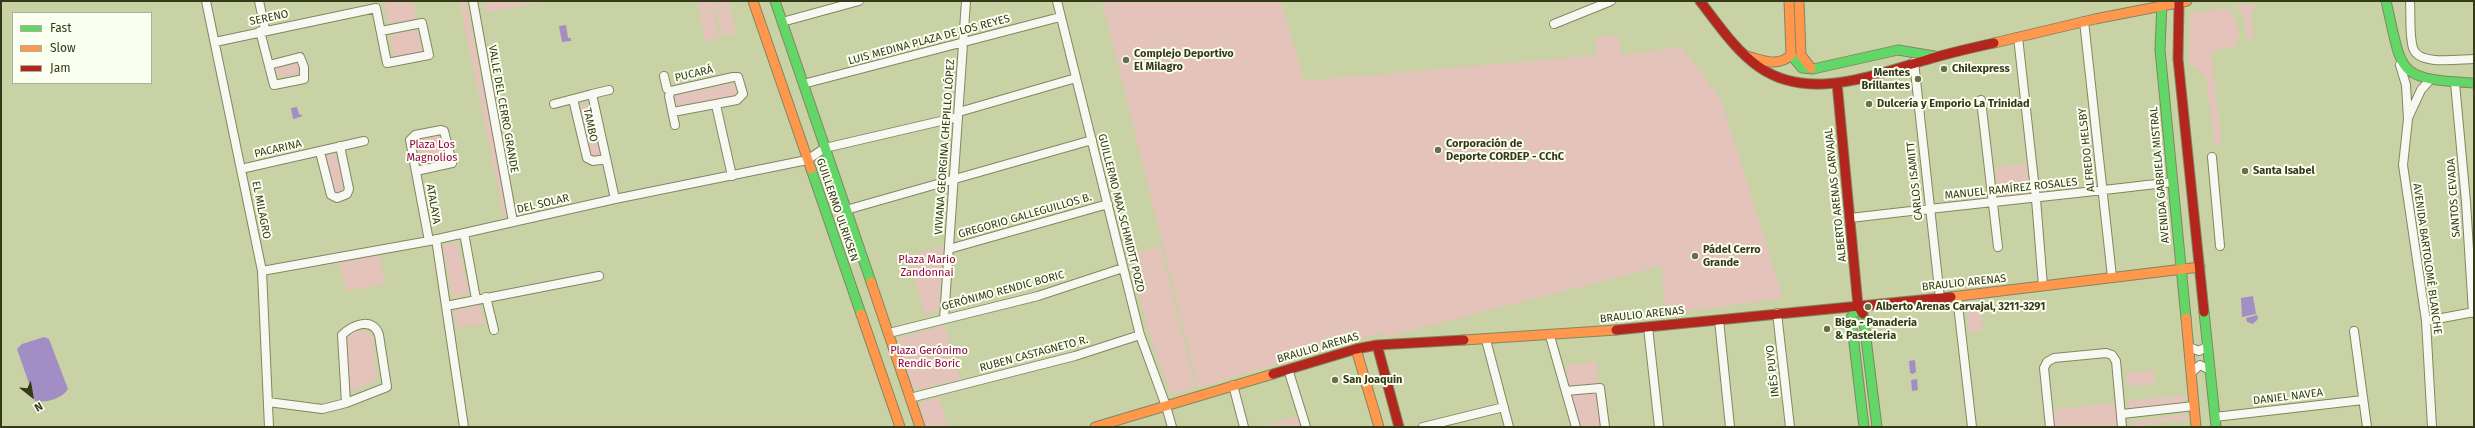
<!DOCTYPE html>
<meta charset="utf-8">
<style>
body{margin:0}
#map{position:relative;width:2475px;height:428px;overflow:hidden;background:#c9d2a5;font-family:"Fira Sans",sans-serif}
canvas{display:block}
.frame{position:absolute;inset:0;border:2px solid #343a18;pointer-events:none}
.legend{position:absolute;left:12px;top:12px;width:140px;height:72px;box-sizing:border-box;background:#fbffef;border:1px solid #abb099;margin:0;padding:5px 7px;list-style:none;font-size:12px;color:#343a18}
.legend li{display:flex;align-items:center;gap:8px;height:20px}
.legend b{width:20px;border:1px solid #abb099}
.north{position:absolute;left:12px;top:376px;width:40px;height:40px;-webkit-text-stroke:3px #fbffef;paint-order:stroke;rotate:149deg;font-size:11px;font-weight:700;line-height:16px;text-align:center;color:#343a18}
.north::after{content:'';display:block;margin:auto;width:14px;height:18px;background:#343a18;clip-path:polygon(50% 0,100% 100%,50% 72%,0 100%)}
</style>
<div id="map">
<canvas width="2475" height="428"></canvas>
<div class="frame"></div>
<ul class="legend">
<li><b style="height:5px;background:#63d668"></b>Fast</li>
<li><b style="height:5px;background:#ff974d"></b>Slow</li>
<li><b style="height:5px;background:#b3261e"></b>Jam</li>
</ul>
<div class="north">N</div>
</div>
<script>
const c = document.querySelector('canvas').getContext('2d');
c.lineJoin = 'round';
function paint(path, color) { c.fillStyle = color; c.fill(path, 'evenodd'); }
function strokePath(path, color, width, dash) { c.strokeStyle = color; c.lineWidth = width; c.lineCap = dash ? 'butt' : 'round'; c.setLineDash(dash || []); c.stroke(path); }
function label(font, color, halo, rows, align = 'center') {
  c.font = font + ' "Fira Sans",sans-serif'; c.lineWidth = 4; c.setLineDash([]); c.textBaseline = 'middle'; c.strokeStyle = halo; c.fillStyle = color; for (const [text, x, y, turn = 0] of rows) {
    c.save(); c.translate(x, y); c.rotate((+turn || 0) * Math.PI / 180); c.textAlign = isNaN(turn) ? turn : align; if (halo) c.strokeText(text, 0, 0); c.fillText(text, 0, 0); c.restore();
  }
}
const green = new Path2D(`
 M384 1H413L416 19 388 24Z
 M459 1H466L508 213 504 216Z
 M485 1H549L487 12Z
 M697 1H712L714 10 700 13Z
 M714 1H729L731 7 716 10Z
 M1102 1H1281L1304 81 1598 55 1594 38 1617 35 1622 55 1682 47 1721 99 1783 298 1715 308 1666 313 1661 266 1386 337 1381 333 1198 388Z
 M2254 4 2251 17 2254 37 2251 41 2247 37 2245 18 2236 6Z
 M731 8 736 34 722 37 716 11Z
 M2226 8C2236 13 2243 37 2236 46L2211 52 2221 140 2219 145H2215L2206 79 2202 72 2189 64 2190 14Z
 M714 11 719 38 705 41 700 14Z
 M418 30 422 52 394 57 390 35Z
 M298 64 300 73 277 77 275 68Z
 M734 83 737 95 672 108 671 95Z
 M591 103 602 154 589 155 580 106Z
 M441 135 446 161 422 166 418 140Z
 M333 152C340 162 345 181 341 193L336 194C328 186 323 165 327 154Z
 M2026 164 2030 189 2027 194 2003 197 1999 195 1995 168Z
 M457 242 469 293 452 297 443 245Z
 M1160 245 1196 388 1174 394 1170 392 1149 335 1129 255Z
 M943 246 938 311 924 315 909 256Z
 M379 255 385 284 346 291 339 263Z
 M1980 300 1983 330 1969 333 1966 305 1968 302Z
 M479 304 485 323 458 327 453 312Z
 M945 326 960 379 920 389 913 388 898 344 901 337Z
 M359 328 373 335 377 380 349 393 346 336Z
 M1597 361 1598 383 1569 386 1565 366Z
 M2154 370 2155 384 2127 386 2126 373Z
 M1598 390 1602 427H1579L1569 393Z
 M2186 395 2184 402 2131 408 2128 405V401Z
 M939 397 948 427H925L918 406 921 403Z
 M2117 403 2119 427H2055L2053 410Z
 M2187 414 2189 420 2130 427 2133 421Z
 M1298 416 1302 419 1305 427H1259Z`);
const water = new Path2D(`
 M566 25 568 38H571V41L562 42 559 26Z
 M297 107 299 114 303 116 293 119 291 108Z
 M2253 296 2256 314 2242 317 2241 298Z
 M2257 315 2258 319 2253 324 2247 322 2246 318Z
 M44 337 49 339 68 389C62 399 46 403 35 401L17 349 22 344Z
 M1915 360 1916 372 1913 374 1910 373 1909 361Z
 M1917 379 1918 390 1912 391 1911 380Z`);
const street = new Path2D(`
 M206 1 262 271 269 427
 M259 1 265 29
 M473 1 513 222
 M1057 1 1140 335 1166 406 1172 427
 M2410 1C2411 15 2409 35 2413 48 2418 66 2459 59 2474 59
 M2084 21 2112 277
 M782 22 859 1
 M1554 24 1611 1
 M260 31 274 85 304 79V67L300 57 269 65
 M2018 37 2036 199 2043 286
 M215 42 376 8 387 63 429 55 422 23 381 31
 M1914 62 1940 298
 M2400 65 2406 85 2408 119 2403 165 2426 321 2432 427
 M664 76 667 89 671 91
 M2455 83 2466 202 2473 313
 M803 84 1060 17
 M592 94 609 90
 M1981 100 1998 247
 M554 104 573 99
 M716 105 732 176
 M673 112 737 100 743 94 738 77H733L671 91 669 96 675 125
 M959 112 1076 78
 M2408 118 2421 90 2429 81
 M320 152 331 195 337 198 347 194 349 189 340 146
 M2212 157 2220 246
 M606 159 593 161 587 158 573 99 592 94 615 199
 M241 169 364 141
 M416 171 452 163 444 131 441 130 415 135 410 140 429 241
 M846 210 1092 140
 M1851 218C1958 205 2066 195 2173 182
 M464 233 476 299
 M436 239 464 427
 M949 249 1108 204
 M262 271 429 241 615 199 807 160 825 148 958 117
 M1957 296 1972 427
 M486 297 494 330
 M446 306 599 276
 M1777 313 1790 427
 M944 319 966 1
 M1719 320 1730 427
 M2426 321 2474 312
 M1648 327 1659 427
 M2354 331 2367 427
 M889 333 1038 296 1123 268
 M1550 336 1576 427
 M1486 340 1509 427
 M2189 347 2199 351 2208 346
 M1288 369 1306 427
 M2192 372 2200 365 2210 370
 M1233 385 1244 427
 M1566 391 1600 388 1605 427
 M910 398 1075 356 1140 335
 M268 402 322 409 346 403 387 387 379 335C373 316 352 325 342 335L346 403
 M2122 414 2194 406
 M2215 417 2363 400
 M1423 427 1504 407
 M2050 427 2044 368 2047 362 2054 358 2106 353 2112 355 2116 361 2122 427`);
const fast = new Path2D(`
 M775 1 871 282
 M2162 1 2160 50 2186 318
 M2386 1C2403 74 2395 79 2474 83
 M1791 55 1802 68 1813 69 1898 50 1934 56
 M811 169 861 314
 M1858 306 1851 318 1864 427
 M2204 312 2216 427
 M1863 314 1877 427`);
const slow = new Path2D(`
 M753 1 811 169
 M1799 1 1801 55 1811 68
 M1994 43 2095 19 2187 1
 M1747 56C1763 60 1777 68 1791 55L1789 1
 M871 282 920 427
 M1951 297 2200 267
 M861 314 900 427
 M2186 318 2196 427
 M1464 340 1616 330
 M1356 349 1379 427
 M1095 427 1273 374`);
const jam = new Path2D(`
 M1700 1C1718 24 1735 50 1759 67 1809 102 1873 75 1926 60 1949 53 1971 48 1994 43
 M2179 1 2178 59 2204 312
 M1837 83 1858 306 1863 314
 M1616 330 1951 297
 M1377 345 1399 427
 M1273 374 1356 349 1377 345 1464 340`);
const markers = [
 [1126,60,4,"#686f49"],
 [1944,69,4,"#686f49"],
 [1918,79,4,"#686f49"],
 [1869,104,4,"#686f49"],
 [1438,150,4,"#686f49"],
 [2245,171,4,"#686f49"],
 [1695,256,4,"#686f49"],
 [1868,307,4,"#686f49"],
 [1827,329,4,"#686f49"],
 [1335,380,4,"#686f49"]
];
const streetNames = [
 ["SERENO",269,18,-12],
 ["LUIS MEDINA PLAZA DE LOS REYES",929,40,-15],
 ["PUCARÁ",694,74,-13],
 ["VALLE DEL CERRO GRANDE",503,109,80],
 ["TAMBO",590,125,78],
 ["VIVIANA GEORGINA CHEPILLO LÓPEZ",945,147,-86],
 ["PACARINA",278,149,-13],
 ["ALFREDO HELSBY",2087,150,-96],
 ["AVENIDA GABRIELA MISTRAL",2160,175,-95],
 ["CARLOS ISAMITT",1915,181,-96],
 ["MANUEL RAMÍREZ ROSALES",2011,189,-6],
 ["ALBERTO ARENAS CARVAJAL",1836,195,-96],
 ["SANTOS CEVADA",2454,198,-94],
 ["ATALAYA",433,204,80],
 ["DEL SOLAR",543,204,-13],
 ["EL MILAGRO",261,210,79],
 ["GUILLERMO ULRIKSEN",837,210,71],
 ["GUILLERMO MAX SCHMIDTT POZO",1121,213,76],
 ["GREGORIO GALLEGUILLOS B.",1025,216,-16],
 ["AVENIDA BARTOLOMÉ BLANCHE",2427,259,82],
 ["BRAULIO ARENAS",1964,283,-6],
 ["GERÓNIMO RENDIC BORIC",1003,291,-15],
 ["BRAULIO ARENAS",1642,315,-6],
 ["BRAULIO ARENAS",1318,348,-16],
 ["RUBEN CASTAGNETO R.",1034,354,-15],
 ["INÉS PUYO",1773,371,-96],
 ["DANIEL NAVEA",2288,397,-7]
];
const poiNames = [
 ["Complejo Deportivo",1134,54],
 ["El Milagro",1134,67],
 ["Chilexpress",1952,69],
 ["Mentes",1910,73,"right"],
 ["Brillantes",1910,86,"right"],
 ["Dulcería y Emporio La Trinidad",1877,104],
 ["Corporación de",1446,144],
 ["Deporte CORDEP - CChC",1446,157],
 ["Santa Isabel",2253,171],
 ["Pádel Cerro",1703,250],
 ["Grande",1703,263],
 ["Alberto Arenas Carvajal, 3211-3291",1876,307],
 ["Biga - Panaderia",1835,323],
 ["& Pasteleria",1835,336],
 ["San Joaquin",1343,380]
];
const parkNames = [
 ["Plaza Los",432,145],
 ["Magnolios",432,158],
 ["Plaza Mario",927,260],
 ["Zandonnai",927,273],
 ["Plaza Gerónimo",929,351],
 ["Rendic Boric",929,364]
];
paint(green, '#e3c3ba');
paint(water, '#a28dc5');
strokePath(street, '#818761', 10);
strokePath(fast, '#818761', 11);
strokePath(slow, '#818761', 11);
strokePath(jam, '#818761', 11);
strokePath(street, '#f7f8f2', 8);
strokePath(fast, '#63d668', 9);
strokePath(slow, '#ff974d', 9);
strokePath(jam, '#b3261e', 9);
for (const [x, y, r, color] of markers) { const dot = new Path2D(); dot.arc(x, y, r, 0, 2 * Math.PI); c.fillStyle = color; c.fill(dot); strokePath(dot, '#fbffef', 1.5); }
label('11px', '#343a18', '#fbffef', streetNames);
label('bold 11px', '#343a18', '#fbffef', poiNames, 'left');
label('11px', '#940051', '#fbffef', parkNames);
</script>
